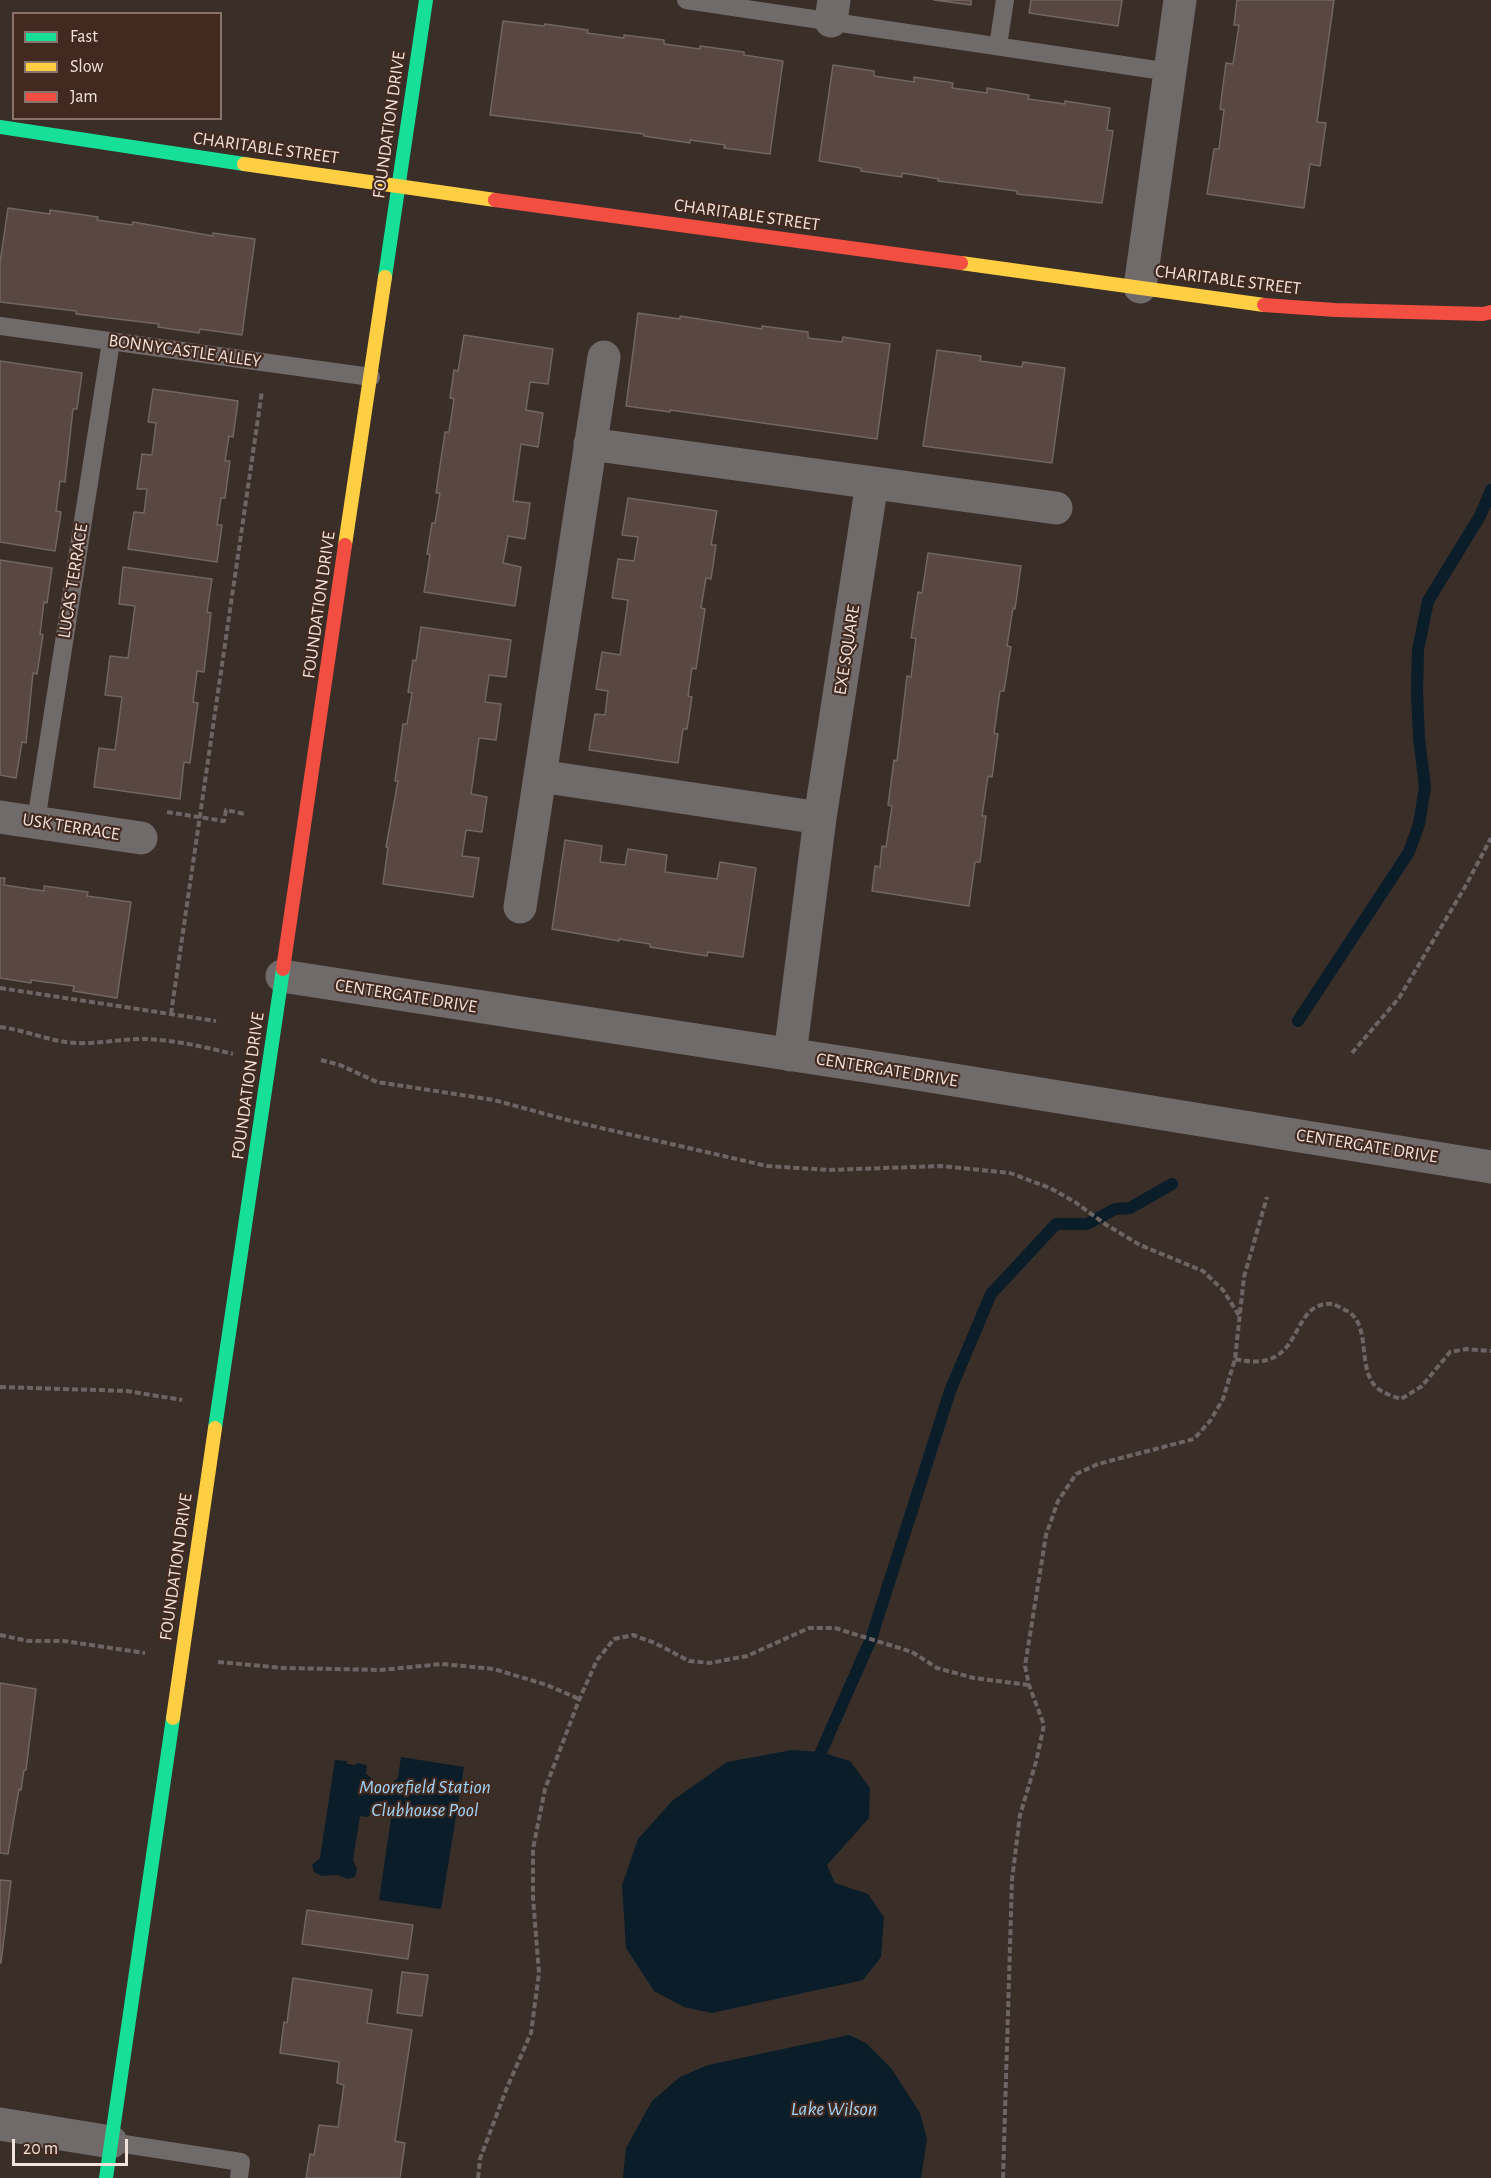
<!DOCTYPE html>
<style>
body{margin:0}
#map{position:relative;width:1491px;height:2178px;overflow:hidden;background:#3a2e29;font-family:"Alegreya Sans",sans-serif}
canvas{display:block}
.legend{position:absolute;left:12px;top:12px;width:210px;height:108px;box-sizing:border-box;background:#422a21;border:2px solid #88746c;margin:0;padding:8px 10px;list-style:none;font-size:18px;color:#f2e2dc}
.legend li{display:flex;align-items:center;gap:12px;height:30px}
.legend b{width:30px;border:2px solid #88746c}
.scale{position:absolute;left:12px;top:2139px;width:116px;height:27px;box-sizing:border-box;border:3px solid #f2e2dc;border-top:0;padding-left:8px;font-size:18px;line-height:21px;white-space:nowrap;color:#f2e2dc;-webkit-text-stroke:4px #422a21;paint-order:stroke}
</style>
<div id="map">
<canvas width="1491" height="2178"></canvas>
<ul class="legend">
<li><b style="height:8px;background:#16e098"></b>Fast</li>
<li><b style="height:8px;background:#ffcf43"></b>Slow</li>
<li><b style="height:8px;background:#f24e42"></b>Jam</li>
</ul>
<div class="scale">20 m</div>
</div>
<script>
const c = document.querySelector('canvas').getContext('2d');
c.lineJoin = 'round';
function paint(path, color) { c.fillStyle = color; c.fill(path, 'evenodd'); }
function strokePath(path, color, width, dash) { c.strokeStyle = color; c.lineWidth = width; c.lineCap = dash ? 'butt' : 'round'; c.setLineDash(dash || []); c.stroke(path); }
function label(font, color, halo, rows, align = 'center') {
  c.font = font + ' "Alegreya Sans",sans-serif'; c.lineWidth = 4.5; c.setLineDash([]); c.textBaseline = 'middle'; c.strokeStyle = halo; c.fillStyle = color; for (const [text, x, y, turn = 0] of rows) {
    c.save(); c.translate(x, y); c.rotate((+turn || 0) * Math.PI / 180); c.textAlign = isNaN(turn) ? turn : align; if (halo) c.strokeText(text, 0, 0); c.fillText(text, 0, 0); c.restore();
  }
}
const water = new Path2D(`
 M792 1750 821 1752 850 1761 870 1788 869 1818 827 1865 835 1883 868 1894 884 1917 881 1957 863 1980 712 2013 684 2007 654 1991 626 1948 622 1885 638 1839 672 1801 727 1762Z
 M401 1757 464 1767 441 1909 379 1900 392 1812 390 1806 386 1805V1802L380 1801 378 1810 373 1811 368 1817 360 1816 353 1860 357 1869 355 1877 348 1879 337 1875 322 1876 314 1872 312 1865 320 1858 335 1760 347 1761V1764L356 1765 357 1763 367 1765 366 1774 373 1779V1783L389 1785 398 1778Z
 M849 2035 866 2043 891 2068 920 2113 927 2139 921 2178H623L626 2148 652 2101 680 2077 708 2065Z`);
const stream = new Path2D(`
 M1298 1021 1409 852 1419 824 1425 787 1419 738 1417 692 1418 650 1428 601 1480 516 1491 490
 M821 1752 871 1639 950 1391 991 1294 1056 1224H1087L1115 1209 1130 1208 1172 1184`);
const building = new Path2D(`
 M934 0H971V5Z
 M1031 0H1122L1118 26 1029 13Z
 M1237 0H1334L1317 122 1326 123 1320 166 1310 164 1304 208 1207 194 1214 149H1219L1224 110 1220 109 1226 63 1233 64 1239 25H1234Z
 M503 21 544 26 545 24 588 30 587 33 624 38V35L664 40V44L700 49V46L744 52V55L783 61 770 154 724 148 725 145 690 140V143L644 136V134L490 115Z
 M833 65 874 71V76L914 82V77L953 83 952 88 987 93V88L1029 95 1028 99 1065 104V101L1110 108 1107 130 1113 131 1102 203 1017 194V191L938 181 939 179 902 173V177L861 171V168L819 161Z
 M8 208 50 214V210L98 217 97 220 132 225 133 222 213 236V233L255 239 242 335 200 329 199 333 158 327 159 324 76 314V311L0 302V263Z
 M638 313 680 319V316L762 329V326L808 332V338L842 342 843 337 890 344 877 439 670 410V412L626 406Z
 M464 335 553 349 548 384 530 382 526 410 543 413 538 447 521 444 513 501 530 503 525 539 508 536 503 563 521 567 515 606 424 592 430 555 427 554 432 523H435L440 493H436L445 432H449L454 399 450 398 454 370 458 371Z
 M937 350 981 356 980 361 1022 367 1023 362 1065 368 1052 463 923 446Z
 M0 361 82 373 77 409H73L65 482 60 481 56 511 61 512 55 551 0 542Z
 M153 389 238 401 233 437 229 436 225 461H230L225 498H221L217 525H222L217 562 128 549 134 512 144 513 147 489H137L142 454 152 455 156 423 148 422Z
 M628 498 717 511 711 545H716L711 579 706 578 701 608 705 609 696 669 692 668 688 696 692 697 687 729H683L678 763 589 750 595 714 605 715 608 691 596 689 602 652 620 655 628 600 612 598 618 559 634 561 638 537 622 535Z
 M928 553 1021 566 1015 609 1013 608 1007 646 1011 647 1004 691H1000L994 733 998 734 992 777 988 776 982 816H986L980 862H975L969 906 872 891 875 866 880 867 882 846 886 847 892 806 888 805 894 760 897 761 907 676 911 677 916 638H911L918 592 922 593Z
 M0 560 52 568 47 603 44 602 40 634 43 635 37 674 33 673 26 743 22 742 16 778 0 775Z
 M123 567 212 579 207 612 211 613 204 672 197 671 193 702 198 703 190 763 184 762 180 799 94 787 99 748 115 750 122 697 105 695 110 656 128 658 135 606 119 604Z
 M421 627 511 640 506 677 489 675 485 702 501 704 496 740 479 738 471 794 487 797 482 832 466 830 462 856 479 858 473 897 383 884 388 847H386L398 781H395L403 724H407L412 693 408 692 413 660 416 661Z
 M565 840 602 846 600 862 625 865 628 849 667 855 665 872 717 879 720 862 756 868 743 957 708 952 707 956 650 947V944L619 939V941L552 929Z
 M0 878H5L4 885 44 891V886L88 892 87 896 131 902 117 998 73 991 74 986 31 980V983L0 978Z
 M0 1683 36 1689 26 1770H24L21 1790 19 1789 8 1854 0 1853Z
 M0 1880 11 1881 1 1963H0Z
 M307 1910 413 1925 408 1959 302 1944Z
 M402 1972 428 1975 422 2016 397 2013Z
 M293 1978 372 1990 367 2023 412 2030 395 2141 405 2143 400 2178H306L310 2154 314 2155 319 2125 338 2127 344 2085 337 2083 339 2062 280 2053 284 2022 287 2023Z`);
const path = new Path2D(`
 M167 812 224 821 226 810 245 814
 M0 988 216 1021
 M171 1014 262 391
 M0 1027C26 1030 50 1042 77 1043 98 1044 120 1039 142 1039 170 1039 205 1047 233 1054
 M1352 1053 1399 998 1465 887 1491 838
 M321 1060 340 1065 377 1082 494 1100 571 1121 767 1166 829 1170 941 1166 1010 1173 1050 1188 1075 1202 1105 1224 1140 1245 1203 1271 1223 1290 1240 1317
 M1235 1359C1308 1376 1286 1300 1333 1304 1336 1305 1341 1308 1345 1310 1370 1321 1359 1359 1371 1380 1377 1392 1390 1395 1401 1399L1422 1386 1450 1352 1466 1349 1491 1351
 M0 1387 127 1391 182 1400
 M0 1635 28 1641H64L145 1653
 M218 1662 284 1668 381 1670 442 1664 494 1669 547 1685 579 1699
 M478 2178 480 2159 506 2090 531 2033 539 1973 533 1898V1849L545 1789 579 1700 597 1660 614 1639 633 1635 655 1643 689 1661 710 1663 747 1656 809 1628H835L912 1652 937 1668 974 1678 1029 1685
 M1003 2178 1012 1880 1020 1815 1036 1762 1044 1725 1029 1685 1025 1666 1046 1535 1058 1501 1076 1474 1098 1464 1194 1439 1210 1421 1223 1399 1235 1359 1244 1277 1267 1197`);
const lane = new Path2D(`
 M686 0 1170 72
 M998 46 1005 0
 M0 326 371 377
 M36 821 111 342
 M111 2142 241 2162 239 2178`);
const street = new Path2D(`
 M831 21 834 0
 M1140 287 1180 0
 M590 444 1056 508
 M540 776 820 818
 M0 817 141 838
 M520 907 604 357
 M282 976 917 1074 1491 1167
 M790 1055 820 818 872 483
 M0 2124 111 2142`);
const fast = new Path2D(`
 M0 127 244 164
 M385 277 426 0
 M215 1428 283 969
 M106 2178 173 1718`);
const slow = new Path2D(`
 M244 164 495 200
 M961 263 1264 305
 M345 545 385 277
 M173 1718 215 1428`);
const jam = new Path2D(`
 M495 200 961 263
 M1264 305 1335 310 1483 314 1491 312
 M283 969 345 545`);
const streetNames = [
 ["FOUNDATION DRIVE",389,125,-82],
 ["CHARITABLE STREET",266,148,8],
 ["CHARITABLE STREET",747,215,8],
 ["CHARITABLE STREET",1228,280,7],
 ["BONNYCASTLE ALLEY",185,351,8],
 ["LUCAS TERRACE",73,581,-81],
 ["FOUNDATION DRIVE",319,605,-82],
 ["EXE SQUARE",847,650,-81],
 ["USK TERRACE",71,827,9],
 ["CENTERGATE DRIVE",406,996,9],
 ["CENTERGATE DRIVE",887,1070,9],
 ["FOUNDATION DRIVE",248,1086,-82],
 ["CENTERGATE DRIVE",1367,1146,9],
 ["FOUNDATION DRIVE",176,1567,-82]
];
const waterNames = [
 ["Moorefield Station",425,1787],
 ["Clubhouse Pool",425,1810],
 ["Lake Wilson",834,2109]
];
paint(water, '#0a1d28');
strokePath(stream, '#0a1d28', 12);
paint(building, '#594741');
strokePath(building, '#716662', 1.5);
strokePath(path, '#6d6564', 4, [6, 3]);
strokePath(lane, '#716a6a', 18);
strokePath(street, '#716a6a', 33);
strokePath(fast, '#16e098', 14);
strokePath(slow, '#ffcf43', 14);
strokePath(jam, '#f24e42', 14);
label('18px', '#f2e2dc', '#422a21', streetNames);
label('italic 20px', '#a0d6f9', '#422a21', waterNames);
</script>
